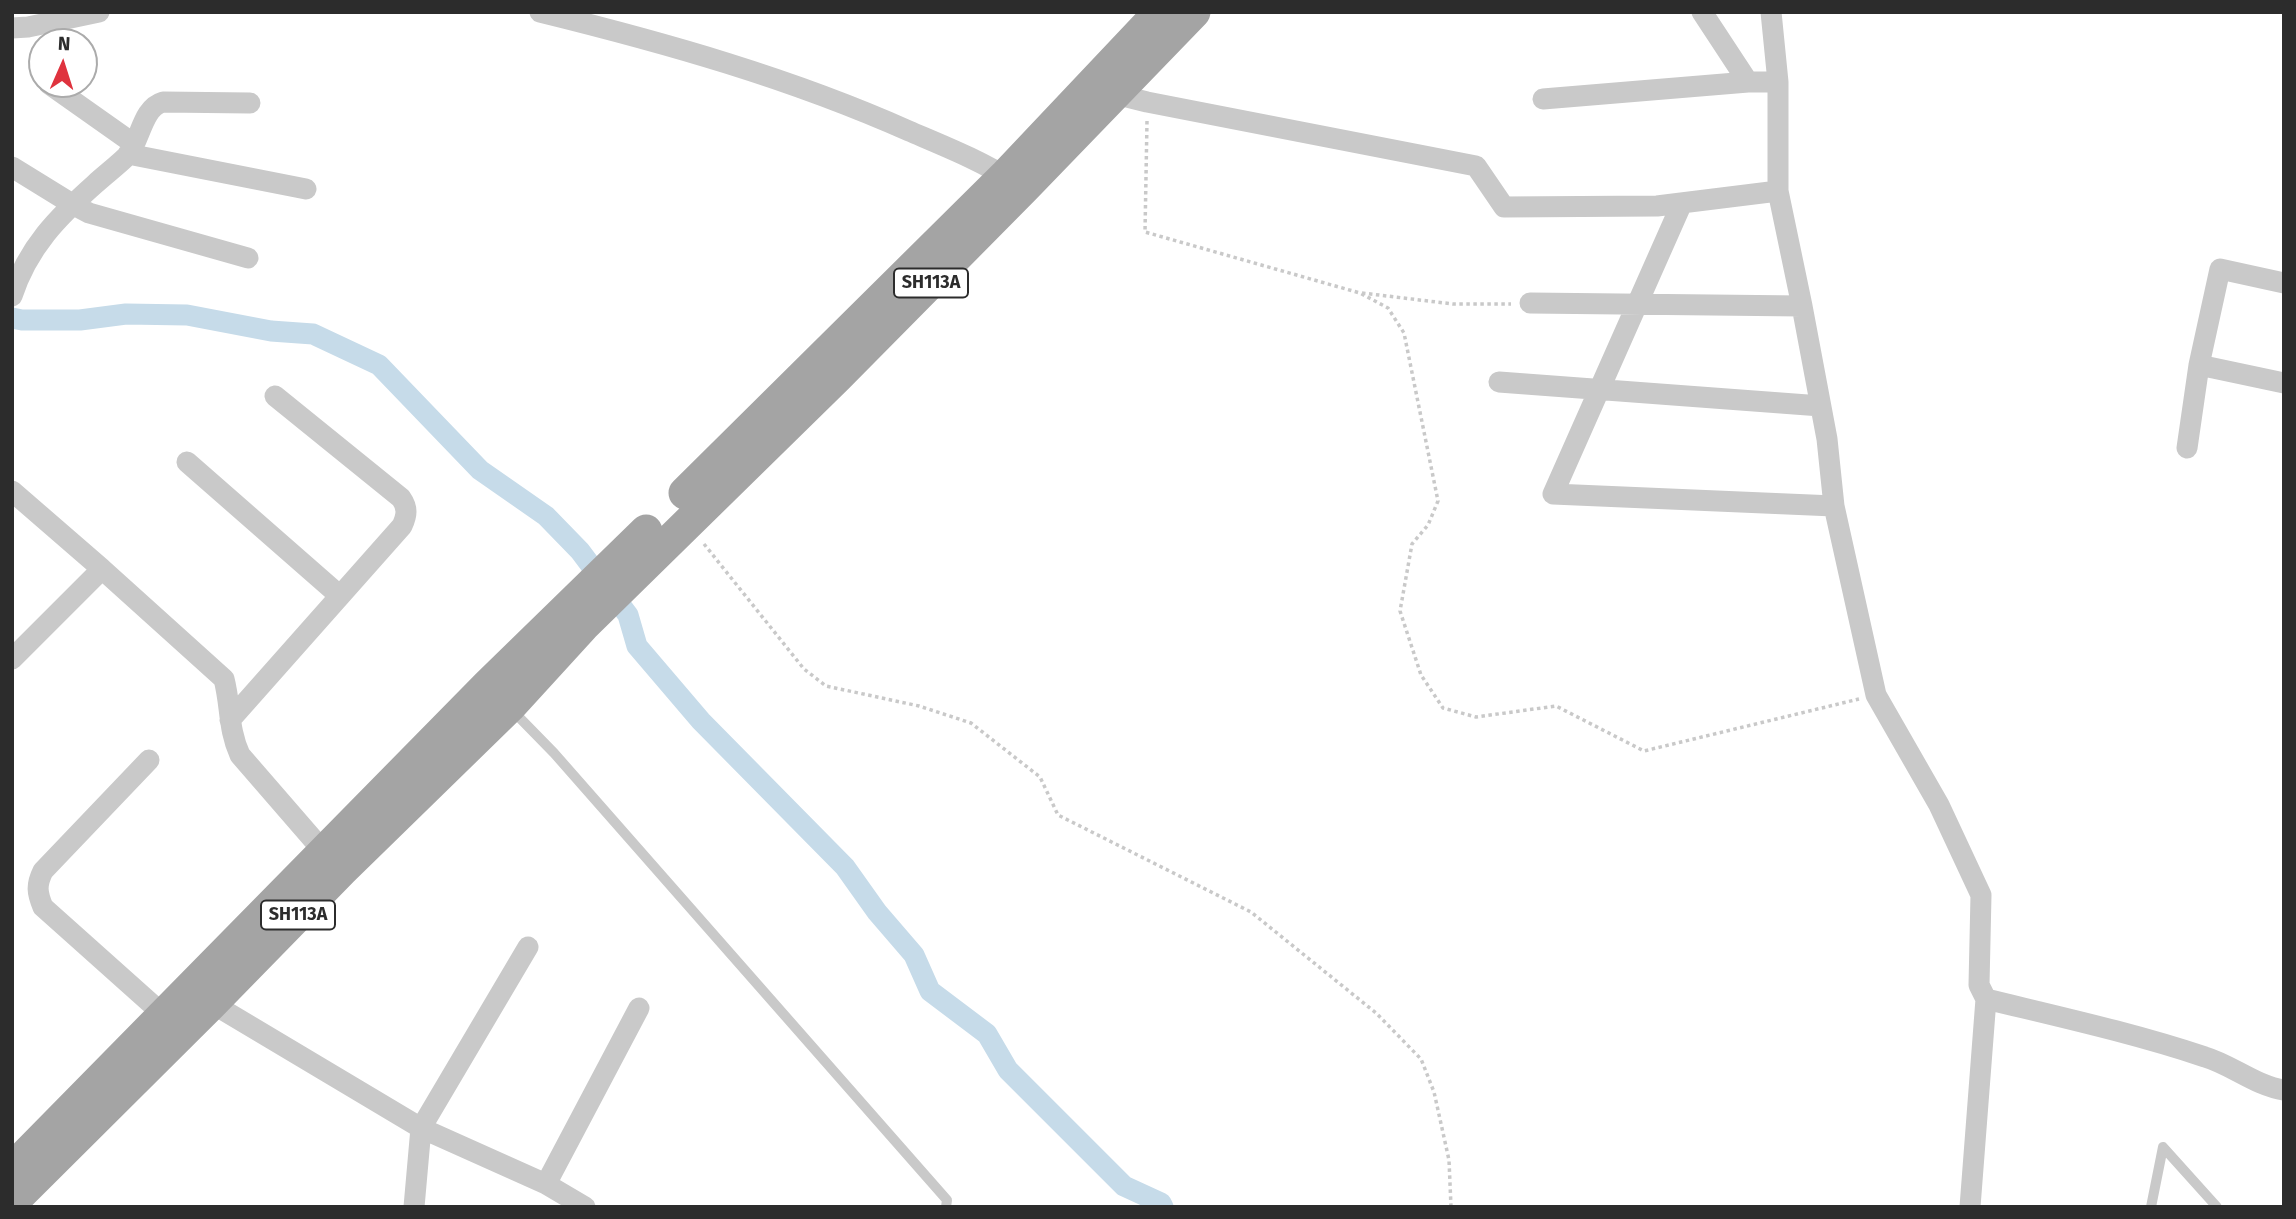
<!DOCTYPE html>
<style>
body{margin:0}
#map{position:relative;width:2296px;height:1219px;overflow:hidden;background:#fff;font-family:"Fira Sans",sans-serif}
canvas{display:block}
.frame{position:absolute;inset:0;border:14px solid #2c2c2c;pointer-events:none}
.north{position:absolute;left:28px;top:28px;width:70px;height:70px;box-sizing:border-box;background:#fff;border:2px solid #ababab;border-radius:50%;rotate:3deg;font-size:19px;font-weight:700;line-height:28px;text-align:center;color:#2c2c2c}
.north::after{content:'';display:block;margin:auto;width:24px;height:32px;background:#df333e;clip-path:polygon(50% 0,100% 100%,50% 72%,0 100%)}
</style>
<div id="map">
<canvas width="2296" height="1219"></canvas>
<div class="frame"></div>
<div class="north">N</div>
</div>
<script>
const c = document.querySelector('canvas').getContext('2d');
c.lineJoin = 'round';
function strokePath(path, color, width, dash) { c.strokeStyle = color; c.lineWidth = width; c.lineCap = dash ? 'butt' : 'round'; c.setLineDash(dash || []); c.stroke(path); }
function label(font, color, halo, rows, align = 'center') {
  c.font = font + ' "Fira Sans",sans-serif'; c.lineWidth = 7; c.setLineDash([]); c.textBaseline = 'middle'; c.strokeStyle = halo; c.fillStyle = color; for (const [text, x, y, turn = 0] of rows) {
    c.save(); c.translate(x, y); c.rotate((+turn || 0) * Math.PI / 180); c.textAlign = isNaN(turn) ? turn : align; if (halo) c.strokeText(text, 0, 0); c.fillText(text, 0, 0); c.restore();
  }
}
const canal = new Path2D(`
 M12 318 22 320H80L126 314 187 315 271 331 313 334 379 365 480 470 546 516 580 551 628 615 637 646 701 721 845 867 877 912 914 955 930 991 987 1034 1008 1070 1124 1186 1161 1203 1163 1207`);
const path = new Path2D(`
 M1147 121 1145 232 1360 293 1388 308 1404 333 1438 501 1428 525 1412 544 1400 611 1421 675 1443 708 1476 717 1556 706 1644 751 1859 699
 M1362 293 1453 304H1511
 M704 544 804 669 826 686 919 706 971 723 1040 777 1058 815 1251 912 1376 1013 1421 1059 1434 1092 1449 1160 1451 1207`);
const lane = new Path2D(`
 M512 710 554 753 947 1200 946 1207
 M2151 1207 2163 1147 2217 1207`);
const street = new Path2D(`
 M540 12C666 43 790 78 909 131 944 146 982 161 1014 182
 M1702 12 1748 82
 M12 28 28 27 99 12
 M49 84 134 144
 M1108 89 1115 94 1147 102 1476 166 1504 207 1657 206 1778 191
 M1543 99 1748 82H1778L1771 12
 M128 154 306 189
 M12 167 72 204 89 213 248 258
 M1682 203 1553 494 1834 506 1827 439 1802 306
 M12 296C28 247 58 217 95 184 106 174 118 165 128 155 141 139 142 108 163 102L250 103
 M1530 303 1802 306 1778 191V82
 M2199 365 2284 383
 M1499 382 1821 406
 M2187 448 2199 365 2220 269 2284 283
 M187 462 340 596
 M12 491 102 569
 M1834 506 1876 695 1939 805 1981 895 1979 985 1986 999 1970 1207
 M12 659 102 569 224 679C231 706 228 729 240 755L331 860
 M230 720 402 526C407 515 408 508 401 498L275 396
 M149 760 43 871C36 885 37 893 43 907L165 1016
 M528 947 421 1128 546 1184 585 1207
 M203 998 421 1128 414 1207
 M1986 999C2060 1017 2133 1033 2205 1057 2232 1065 2256 1086 2284 1090
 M546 1184 639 1008`);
const primary = new Path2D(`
 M685 493 1005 176 1160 12
 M12 1169 488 685 646 531
 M12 1202 211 1004 342 870 509 707 583 626 837 377 1024 188 1194 12`);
const shields = [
 [931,283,74],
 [298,915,74]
];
const shieldNames = [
 ["SH113A",931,283],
 ["SH113A",298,915]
];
strokePath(canal, '#c6dbe9', 21);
strokePath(path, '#c9c9c9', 3.5, [3.5, 3.5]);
strokePath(lane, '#c9c9c9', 10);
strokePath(street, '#c9c9c9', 21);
strokePath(primary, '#a4a4a4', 33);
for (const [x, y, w] of shields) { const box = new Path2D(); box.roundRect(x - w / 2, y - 14.5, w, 29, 5); c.fillStyle = '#fff'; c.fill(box); strokePath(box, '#2c2c2c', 2); }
label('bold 18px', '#2c2c2c', null, shieldNames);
</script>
